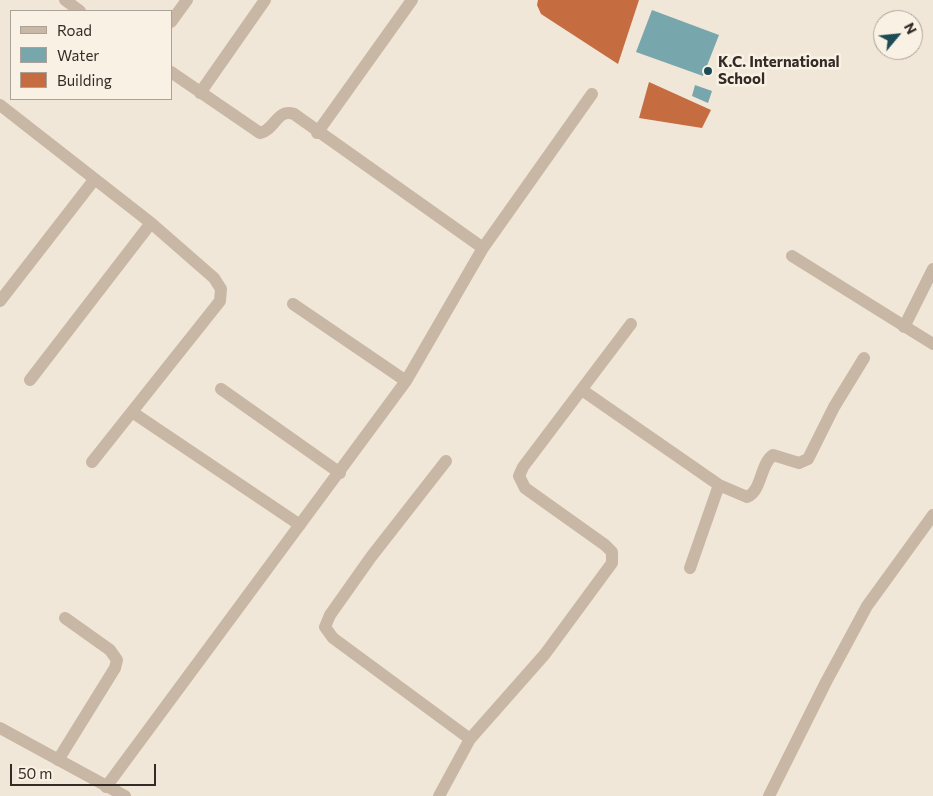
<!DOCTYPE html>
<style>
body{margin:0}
#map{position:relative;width:933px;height:796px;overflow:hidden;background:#f1e7d8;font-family:Commissioner,sans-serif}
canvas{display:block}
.legend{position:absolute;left:10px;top:10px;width:162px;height:90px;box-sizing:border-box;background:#f9f1e4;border:1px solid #aaa298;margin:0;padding:6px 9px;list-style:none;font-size:15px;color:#342b26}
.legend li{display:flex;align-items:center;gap:10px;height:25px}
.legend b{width:25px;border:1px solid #aaa298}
.north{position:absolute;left:873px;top:10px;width:50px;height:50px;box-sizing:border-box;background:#f9f1e4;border:1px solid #aaa298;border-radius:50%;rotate:62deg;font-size:14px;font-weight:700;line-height:20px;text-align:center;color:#342b26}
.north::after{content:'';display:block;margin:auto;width:18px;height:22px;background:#1c4c55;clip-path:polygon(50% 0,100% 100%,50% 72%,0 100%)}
.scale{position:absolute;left:10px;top:764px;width:146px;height:22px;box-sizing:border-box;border:2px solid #342b26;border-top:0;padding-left:6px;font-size:15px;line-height:18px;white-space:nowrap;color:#342b26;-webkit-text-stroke:4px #f9f1e4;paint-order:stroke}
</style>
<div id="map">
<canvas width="933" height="796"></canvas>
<ul class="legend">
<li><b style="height:6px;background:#c8b7a4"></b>Road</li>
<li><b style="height:14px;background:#77a7ad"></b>Water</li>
<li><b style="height:14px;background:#c56c41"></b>Building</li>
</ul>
<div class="north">N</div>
<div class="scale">50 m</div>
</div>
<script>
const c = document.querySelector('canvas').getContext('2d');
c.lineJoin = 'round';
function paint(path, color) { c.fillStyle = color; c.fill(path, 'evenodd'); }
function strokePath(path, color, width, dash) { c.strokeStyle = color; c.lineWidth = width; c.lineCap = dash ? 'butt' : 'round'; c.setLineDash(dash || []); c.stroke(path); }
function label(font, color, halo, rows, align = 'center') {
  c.font = font + ' Commissioner,sans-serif'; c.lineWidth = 5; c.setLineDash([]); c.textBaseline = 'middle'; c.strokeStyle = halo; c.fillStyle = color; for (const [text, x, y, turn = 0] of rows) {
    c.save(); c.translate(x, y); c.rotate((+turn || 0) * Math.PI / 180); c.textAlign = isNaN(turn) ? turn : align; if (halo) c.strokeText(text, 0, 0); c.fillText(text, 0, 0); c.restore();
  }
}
const water = new Path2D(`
 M652 10 719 35 703 76 636 52Z
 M695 85 712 91 708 103 692 96Z`);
const building = new Path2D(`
 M538 0H639L618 64 541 14 537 5Z
 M649 82 711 110 702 128 639 118Z`);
const minor = new Path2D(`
 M65 0 80 11
 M171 22 187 0
 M171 72 260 133C275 130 277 108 294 114L483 248
 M200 93 265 0
 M0 105 151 223 214 278 221 289 220 301 92 462
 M317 133 412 0
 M792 256 933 344
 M0 301 94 180
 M293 304 406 381
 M904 327 933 269
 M30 380 151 223
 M221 389 340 473
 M582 390 719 485 747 497C762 491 760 464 773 455L799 463 808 459 834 407 864 358
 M132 412 300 525
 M446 461 371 557 330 615 325 627 333 638 470 739
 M690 568 719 485
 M58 760 115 668 117 660 110 650 65 618
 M106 787 406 381 483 248 592 94
 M439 796 470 739 545 654 612 563V552L605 545 525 488 519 476 523 467 631 324
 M769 796 826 682 867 606 933 515`);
const tertiary = new Path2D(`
 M0 728 125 796`);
const markers = [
 [708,71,5,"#1c4c55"]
];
const poiNames = [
 ["K.C. International",718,62],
 ["School",718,79]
];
paint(water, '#77a7ad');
paint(building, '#c56c41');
strokePath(minor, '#c8b7a4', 12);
strokePath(tertiary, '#c8b7a4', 12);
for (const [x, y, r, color] of markers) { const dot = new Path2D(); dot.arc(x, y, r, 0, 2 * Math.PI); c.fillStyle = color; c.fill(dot); strokePath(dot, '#f9f1e4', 2); }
label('bold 15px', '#342b26', '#f9f1e4', poiNames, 'left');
</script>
